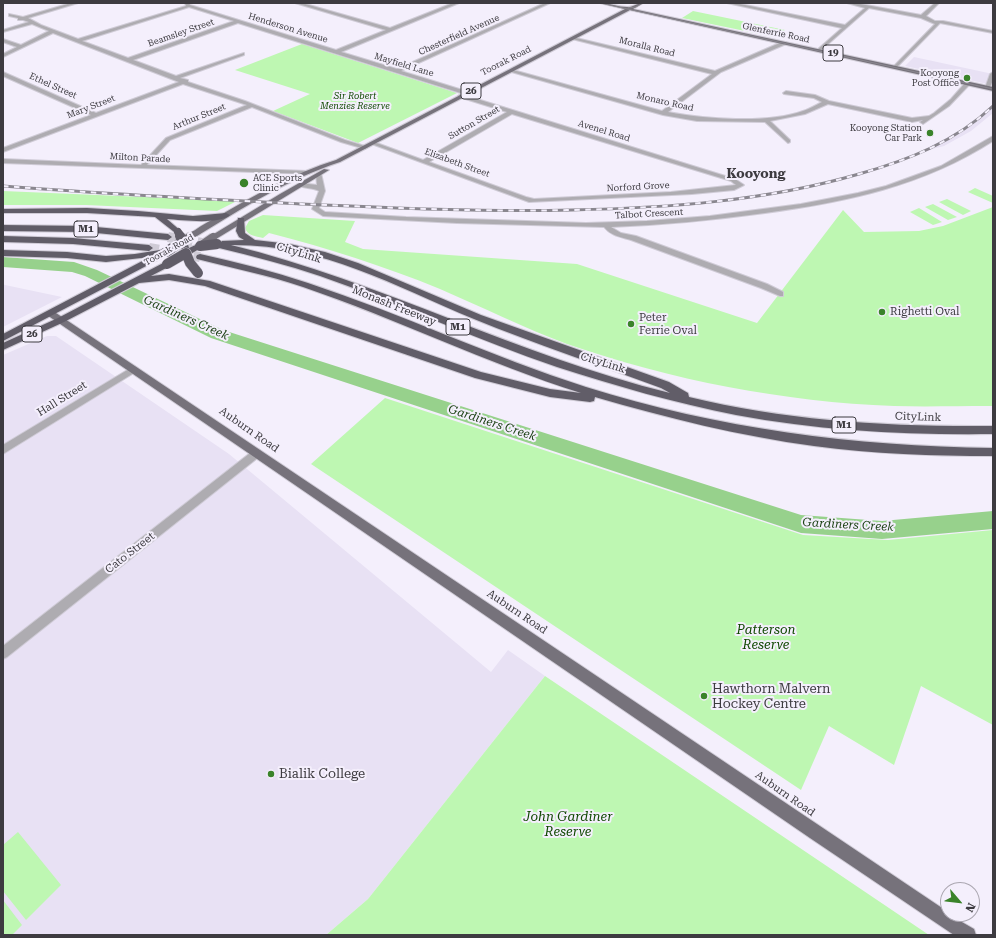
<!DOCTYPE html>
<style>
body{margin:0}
#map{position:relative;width:996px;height:938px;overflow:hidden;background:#f4effc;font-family:"Roboto Serif",serif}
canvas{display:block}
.frame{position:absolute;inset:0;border:4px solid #3d3b40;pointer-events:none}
.north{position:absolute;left:940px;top:882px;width:40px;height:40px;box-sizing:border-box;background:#f4effc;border:1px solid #aba7b1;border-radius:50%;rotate:118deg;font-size:11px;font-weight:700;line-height:16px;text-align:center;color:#3d3b40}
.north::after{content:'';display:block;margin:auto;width:14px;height:18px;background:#3a832a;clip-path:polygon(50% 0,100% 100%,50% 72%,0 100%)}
</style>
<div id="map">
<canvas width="996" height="938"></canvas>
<div class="frame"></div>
<div class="north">N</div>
</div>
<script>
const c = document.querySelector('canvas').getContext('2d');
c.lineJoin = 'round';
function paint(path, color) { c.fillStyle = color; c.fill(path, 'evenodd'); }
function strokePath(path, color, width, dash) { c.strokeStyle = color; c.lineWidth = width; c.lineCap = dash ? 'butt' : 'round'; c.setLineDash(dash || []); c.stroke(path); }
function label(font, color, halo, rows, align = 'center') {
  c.font = font + ' "Roboto Serif",serif'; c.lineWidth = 4; c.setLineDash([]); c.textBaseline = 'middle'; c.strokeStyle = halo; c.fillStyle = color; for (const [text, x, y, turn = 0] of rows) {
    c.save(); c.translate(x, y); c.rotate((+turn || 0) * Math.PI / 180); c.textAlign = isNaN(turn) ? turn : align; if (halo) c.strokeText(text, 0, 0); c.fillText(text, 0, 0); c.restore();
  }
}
const built = new Path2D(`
 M914 57 993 74V84L992 85 905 66Z
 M993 104V113L971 131 944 146 920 152 963 129 982 115Z
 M3 284 5 285 62 297 3 327Z
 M47 336H56L229 454 491 672 508 650 545 676 368 899 326 935H3V355Z`);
const green = new Path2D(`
 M693 11 785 30 774 37 682 18Z
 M302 44 457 93 358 143 273 111 310 94 235 70Z
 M975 188 993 196V203L968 192Z
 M3 191 237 201 217 211 86 205H3Z
 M947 199 971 211 963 215 939 202Z
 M933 204 957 217 948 220 925 207Z
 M993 207V406H988C957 406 925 407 894 406 784 402 671 380 567 344 524 328 482 307 440 289 384 266 327 248 269 233L263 238C255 236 248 236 245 228L249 221 263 215 355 221 345 242 363 249 577 264 757 323 843 210 864 232 919 231 943 226Z
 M919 208 942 222 933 225 910 212Z
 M385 398 803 535 888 540 993 530V725L921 686 894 765 829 726 801 790 311 464Z
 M545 676 929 935H326L368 899Z
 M18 832 61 885 26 920 3 891V845Z
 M3 900 22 925 12 935H3Z`);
const river = new Path2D(`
 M3 257 74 262 97 270 223 330 801 515 882 521 993 511V529L882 539 801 533 211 338 85 276 72 272 3 267Z`);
const highwayTunnel = new Path2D(`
 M168 237 213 245
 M149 248 200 257`);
const minor = new Path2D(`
 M71 3H78L28 18 41 25 78 39 186 6 185 3H189L190 5 336 50 386 30 295 3H302L390 28 453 3H459L341 52 397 69 545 3H550L401 71 469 92V94L467 95 238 23 133 60 176 76 244 53V55L180 78 188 80V82L245 101 345 140 368 147 365 149 341 142 252 107 170 140 147 165 307 171 309 172V174L3 163V159L141 165 166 138 247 105 183 84 3 152V148L91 115 3 76V72L96 113 179 82 53 33 3 57V54L17 47 3 42V39L21 45 49 31 32 24 3 32V30L29 22 23 20H18V18L9 16V14L23 17ZM189 7 234 21 128 58 82 41Z
 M727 3H735L845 25 865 8 847 3H855L921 15 935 3H939L926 16 935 21H943L993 31V33L940 23 896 68 894 67V66L935 24 921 18 869 8 819 52 817 50 842 28Z
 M572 37 715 71 782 42H786V44L721 72 668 112C705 119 767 124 803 111 809 109 816 105 822 102L814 98 784 94 783 93 786 91 815 95 829 101 912 118 929 116 934 113 951 99 966 82 971 83 949 106 923 124 920 122 923 120 912 122 828 104 805 114 770 121 790 140V142L788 143 765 122 697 121 663 115 508 71 513 70 662 111 712 74 572 39Z
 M993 72V80L990 87 985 88 990 74Z
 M461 94 735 179 744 185 734 190 692 194 529 202 369 143 374 142 423 160 507 112 459 97 458 96ZM512 114 731 181 736 185 671 192 534 199 526 197 429 162Z
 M993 136V141C923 186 846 202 765 213 714 220 663 225 611 227L621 233 636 236 767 284 783 292V296H780L761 288 631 240C621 237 611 236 604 227L457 223 323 216 312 209 319 191C312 187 303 189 297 185L300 183 317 185 316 174 321 173 325 191 319 208 325 212 406 217 586 223 647 221 710 216 801 204 858 193 886 186 941 166Z
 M134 366 138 369 137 371 3 454V445Z
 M257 449 260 450 262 453 260 456 7 657 3 659V646L254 450Z`);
const major = new Path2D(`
 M600 3C609 3 618 7 627 7 632 8 637 3 643 3L633 9 993 87V91L630 10 340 162C288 179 243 208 197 236H191L190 234C198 227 210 221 219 216 257 194 294 173 336 160L625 9Z
 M324 169 329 170 216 239H210L209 237 280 194Z
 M47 311H53L948 912V914L974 929 976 935H954L810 838 47 315Z`);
const highway = new Path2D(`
 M87 208 138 211 193 216 226 213 230 215C219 225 182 220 167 219L182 232 178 235 155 217 87 213H3V209Z
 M238 218H244L245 233 255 240 290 244 325 252 358 263 481 315 669 382 688 393 689 397C788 421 891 427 993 426V434C907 435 821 431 736 415 675 403 616 386 557 367 477 340 400 304 320 276 287 265 253 256 219 248L218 246 222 241 244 240 239 237 236 231ZM231 245C322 244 392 285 474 319 535 344 599 365 661 388L670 393C519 356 382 282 231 245Z
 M3 225 86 226 168 234 172 237 168 240 86 232 3 231Z
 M3 236 73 238 149 245 153 248 149 251 73 244 3 242Z
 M183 238 187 241 189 248 200 243 204 246 189 255H183L179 241Z
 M166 249 170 252 169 254 3 341V334L150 257 106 262 67 258 3 256V250L67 252 106 256 135 254Z
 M200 254C236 262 272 271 308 283 402 314 492 357 586 387 719 429 854 446 993 448V456C933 456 874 454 814 446 740 436 667 418 595 397L594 401 590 402 550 397 475 378 205 286 169 280 139 283 64 322 3 350V343L58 318 167 261 171 264 170 266 151 276 169 274 210 281 481 372 550 389 581 393C486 363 397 319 303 287 268 275 232 268 197 259L196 257 197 255Z`);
const tram = new Path2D(`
 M600 3 993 89
 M628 8 636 7 643 3`);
const rail = new Path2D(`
 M3 186C103 194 203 199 302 204 392 208 482 212 572 210 668 208 766 201 859 174 908 160 955 142 993 106`);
const majorBridgeFar1 = new Path2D(`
 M190 237 194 234`);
const majorBridge = new Path2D(`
 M183 241 191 236
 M200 246 213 237`);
const highwayBridgeFar1 = new Path2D(`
 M178 232 181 237`);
const highwayBridge = new Path2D(`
 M200 246 217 244
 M166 252 183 241 180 236
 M167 264 186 253 190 263 198 273`);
const markers = [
 [967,78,4,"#3a832a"],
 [930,133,4,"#3a832a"],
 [244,183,5,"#3a832a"],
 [882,312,4,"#3a832a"],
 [631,324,4,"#3a832a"],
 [704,696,4,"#3a832a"],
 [271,774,4,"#3a832a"]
];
const farStreetnames = [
 ["Henderson Avenue",288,28,17],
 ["Beamsley Street",181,33,-19],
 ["Glenferrie Road",776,33,12],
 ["Chesterfield Avenue",459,35,-24],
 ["Moralla Road",647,47,14],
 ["Toorak Road",506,61,-27],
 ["Mayfield Lane",404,65,17],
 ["Ethel Street",53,86,24],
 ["Monaro Road",665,102,13],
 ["Mary Street",91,107,-21],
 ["Arthur Street",199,117,-22],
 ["Sutton Street",474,123,-30],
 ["Avenel Road",604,131,17],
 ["Milton Parade",140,158,3],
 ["Elizabeth Street",457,163,20],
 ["Norford Grove",638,187,-3],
 ["Talbot Crescent",649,214,-3],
 ["Toorak Road",169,250,-29]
];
const farPoinames = [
 ["Kooyong",959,73],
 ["Post Office",959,83],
 ["Kooyong Station",922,128],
 ["Car Park",922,138],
 ["ACE Sports",253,178,"left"],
 ["Clinic",253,188,"left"]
];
const farParknames = [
 ["Sir Robert",355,96],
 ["Menzies Reserve",355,106]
];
const shields = [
 [833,53,20],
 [471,91,20],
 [86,229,24],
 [458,327,24],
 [32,334,20],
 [844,425,24]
];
const shieldNames = [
 ["19",833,53],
 ["26",471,91],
 ["M1",86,229],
 ["M1",458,327],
 ["26",32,334],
 ["M1",844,425]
];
const streetNames = [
 ["CityLink",299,253,17],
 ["Monash Freeway",394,306,22],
 ["CityLink",603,363,17],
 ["Hall Street",62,399,-32],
 ["CityLink",918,417,2],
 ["Auburn Road",249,430,35],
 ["Cato Street",130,553,-38],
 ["Auburn Road",517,612,34],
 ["Auburn Road",785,794,35]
];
const poiNames = [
 ["Righetti Oval",890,312],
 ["Peter",639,318],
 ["Ferrie Oval",639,331]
];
const waterNames = [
 ["Gardiners Creek",186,318,24],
 ["Gardiners Creek",492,423,18],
 ["Gardiners Creek",848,525,3]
];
const farDistrictnames = [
 ["Kooyong",756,174]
];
const nearParknames = [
 ["Patterson",766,630],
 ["Reserve",766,645],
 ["John Gardiner",568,817],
 ["Reserve",568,832]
];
const nearPoinames = [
 ["Hawthorn Malvern",712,689],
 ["Hockey Centre",712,704],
 ["Bialik College",279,774]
];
paint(built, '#e8e1f4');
paint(green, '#bef7b2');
paint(river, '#97d18c');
strokePath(highwayTunnel, '#cfcbd6', 10, [10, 5]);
strokePath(minor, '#cfcbd6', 2);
strokePath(major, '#cfcbd6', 2);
strokePath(highway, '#cfcbd6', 2);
paint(minor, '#aeacb1');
paint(major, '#76727b');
paint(highway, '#615d68');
strokePath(tram, '#8a878f', 1);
strokePath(rail, '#8a878f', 3);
strokePath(rail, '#f4effc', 2, [5.5]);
strokePath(majorBridgeFar1, '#cfcbd6', 7, []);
strokePath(majorBridge, '#cfcbd6', 10, []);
strokePath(highwayBridgeFar1, '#cfcbd6', 8, []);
strokePath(highwayBridge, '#cfcbd6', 11, []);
strokePath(majorBridgeFar1, '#76727b', 6);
strokePath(majorBridge, '#76727b', 8);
strokePath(highwayBridgeFar1, '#615d68', 8);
strokePath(highwayBridge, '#615d68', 10);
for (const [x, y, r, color] of markers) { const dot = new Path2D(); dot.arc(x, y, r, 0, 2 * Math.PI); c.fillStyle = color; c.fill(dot); strokePath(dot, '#f4effc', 1.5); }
label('9px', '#3d3b40', '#f4effc', farStreetnames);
label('9px', '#3d3b40', '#f4effc', farPoinames, 'right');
label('italic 9px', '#0f4800', '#f4effc', farParknames);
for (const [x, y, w] of shields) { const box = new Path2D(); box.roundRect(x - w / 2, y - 8, w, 16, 3); c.fillStyle = '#f4effc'; c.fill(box); strokePath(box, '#3d3b40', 1); }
label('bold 10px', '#3d3b40', null, shieldNames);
label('11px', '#3d3b40', '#f4effc', streetNames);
label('11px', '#3d3b40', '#f4effc', poiNames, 'left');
label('italic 12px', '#193f11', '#f4effc', waterNames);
label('bold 13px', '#3d3b40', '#f4effc', farDistrictnames);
label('italic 13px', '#0f4800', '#f4effc', nearParknames);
label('13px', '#3d3b40', '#f4effc', nearPoinames, 'left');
</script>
